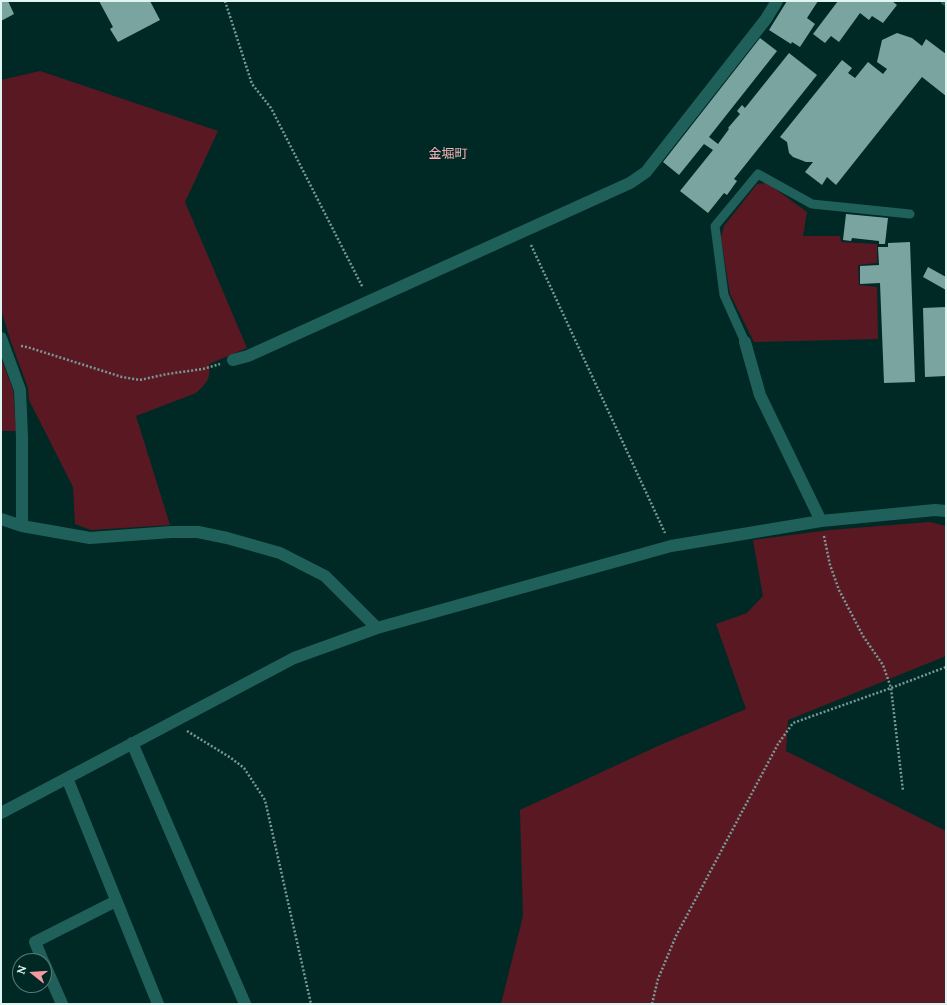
<!DOCTYPE html>
<meta charset="utf-8">
<style>
body{margin:0}
#map{position:relative;width:947px;height:1005px;overflow:hidden;background:#002926;font-family:Lora,serif}
canvas{display:block}
.frame{position:absolute;inset:0;border:2px solid #dff5f2;pointer-events:none}
.north{position:absolute;left:12px;top:953px;width:40px;height:40px;box-sizing:border-box;background:#002926;border:1px solid #597b78;border-radius:50%;rotate:287deg;font-size:11px;font-weight:700;line-height:16px;text-align:center;color:#dff5f2}
.north::after{content:'';display:block;margin:auto;width:14px;height:18px;background:#f49aa0;clip-path:polygon(50% 0,100% 100%,50% 72%,0 100%)}
</style>
<div id="map">
<canvas width="947" height="1005"></canvas>
<div class="frame"></div>
<div class="north">N</div>
</div>
<script>
const c = document.querySelector('canvas').getContext('2d');
c.lineJoin = 'round';
function paint(path, color) { c.fillStyle = color; c.fill(path, 'evenodd'); }
function strokePath(path, color, width, dash) { c.strokeStyle = color; c.lineWidth = width; c.lineCap = dash ? 'butt' : 'round'; c.setLineDash(dash || []); c.stroke(path); }
function label(font, color, halo, rows, align = 'center') {
  c.font = font + ' Lora,"Noto Sans JP",serif'; c.lineWidth = 4; c.setLineDash([]); c.textBaseline = 'middle'; c.strokeStyle = halo; c.fillStyle = color; for (const [text, x, y, turn = 0] of rows) {
    c.save(); c.translate(x, y); c.rotate((+turn || 0) * Math.PI / 180); c.textAlign = isNaN(turn) ? turn : align; if (halo) c.strokeText(text, 0, 0); c.fillText(text, 0, 0); c.restore();
  }
}
const green = new Path2D(`
 M40 71 218 131 185 202 247 348 209 364C211 378 207 383 196 393L136 416 170 525 91 530 75 524 73 487 29 400 28 388 10 339 1 309V80Z
 M767 183 807 212 803 236H840L841 242 877 244V263L858 265 859 285 877 287 878 339 754 342 730 294 721 238 724 226 757 184Z
 M1 358 13 390 16 431H1Z
 M930 522 946 526V656L788 720 786 751 946 831V1004H501L523 916 520 810 658 746 746 709 716 624 747 613 763 596 753 540 830 530Z`);
const building = new Path2D(`
 M1 1H8L14 14 1 21Z
 M99 1H150L160 20 118 42 110 29 113 27Z
 M787 1H818L807 18 815 24 800 47 792 42 791 44 769 30Z
 M838 1H892L897 5 883 23 872 16 869 20 860 13 839 42 831 36 825 43 813 34Z
 M897 33 912 38 922 46 926 39 946 54V96L922 77 836 185 827 177 822 185 805 172 813 162H806L793 157 789 153 787 142 780 137 842 60 852 68 848 73 855 78 868 62 883 74 887 69 877 62 882 40Z
 M760 38 777 51 709 137 718 144 729 129 728 128 740 114 737 111 742 105 745 108 789 53 817 75 734 179 737 181 727 195 724 193 708 213 680 191 713 150 704 144 679 175 663 162Z
 M846 214 888 218 885 244H879V241L852 238 851 241 843 240Z
 M910 242 915 382 884 383 880 283 860 284V266L879 265 878 247H888V243Z
 M928 267 946 277V290L923 277Z
 M946 307V376L925 377 923 308Z`);
const path = new Path2D(`
 M225 1 252 84 271 108 363 288
 M531 245 665 533
 M21 346 27 347 122 377 140 380 167 374 203 369 220 364
 M824 536 830 565 839 590 863 636 883 665 891 688 903 791
 M187 731 231 758 244 768 265 800 311 1004
 M652 1004 658 979 676 936 778 744 793 723 891 688 946 667`);
const service = new Path2D(`
 M945 1H946
 M745 342 724 295 715 226 758 174 812 204 910 214`);
const minor = new Path2D(`
 M1 338 20 390 22 437V526
 M745 342 760 395 821 521
 M233 360 248 356 630 183 646 172 766 19 777 1
 M1 519 22 526 90 538 171 532H198L227 538 280 553 325 576 377 628
 M132 743 245 1004
 M67 778 158 1004
 M1 813 294 658 377 628 671 546 821 521 935 510 946 511
 M43 961 35 942 116 901
 M44 963 62 1004`);
const neighbourhoodNames = [
 ["金堀町",448,154]
];
paint(green, '#5a1922');
paint(building, '#7aa4a0');
strokePath(path, '#7a9996', 2.5, [2, 2]);
strokePath(service, '#20605b', 9);
strokePath(minor, '#20605b', 12);
label('13px', '#f8b3b6', '#002926', neighbourhoodNames);
</script>
